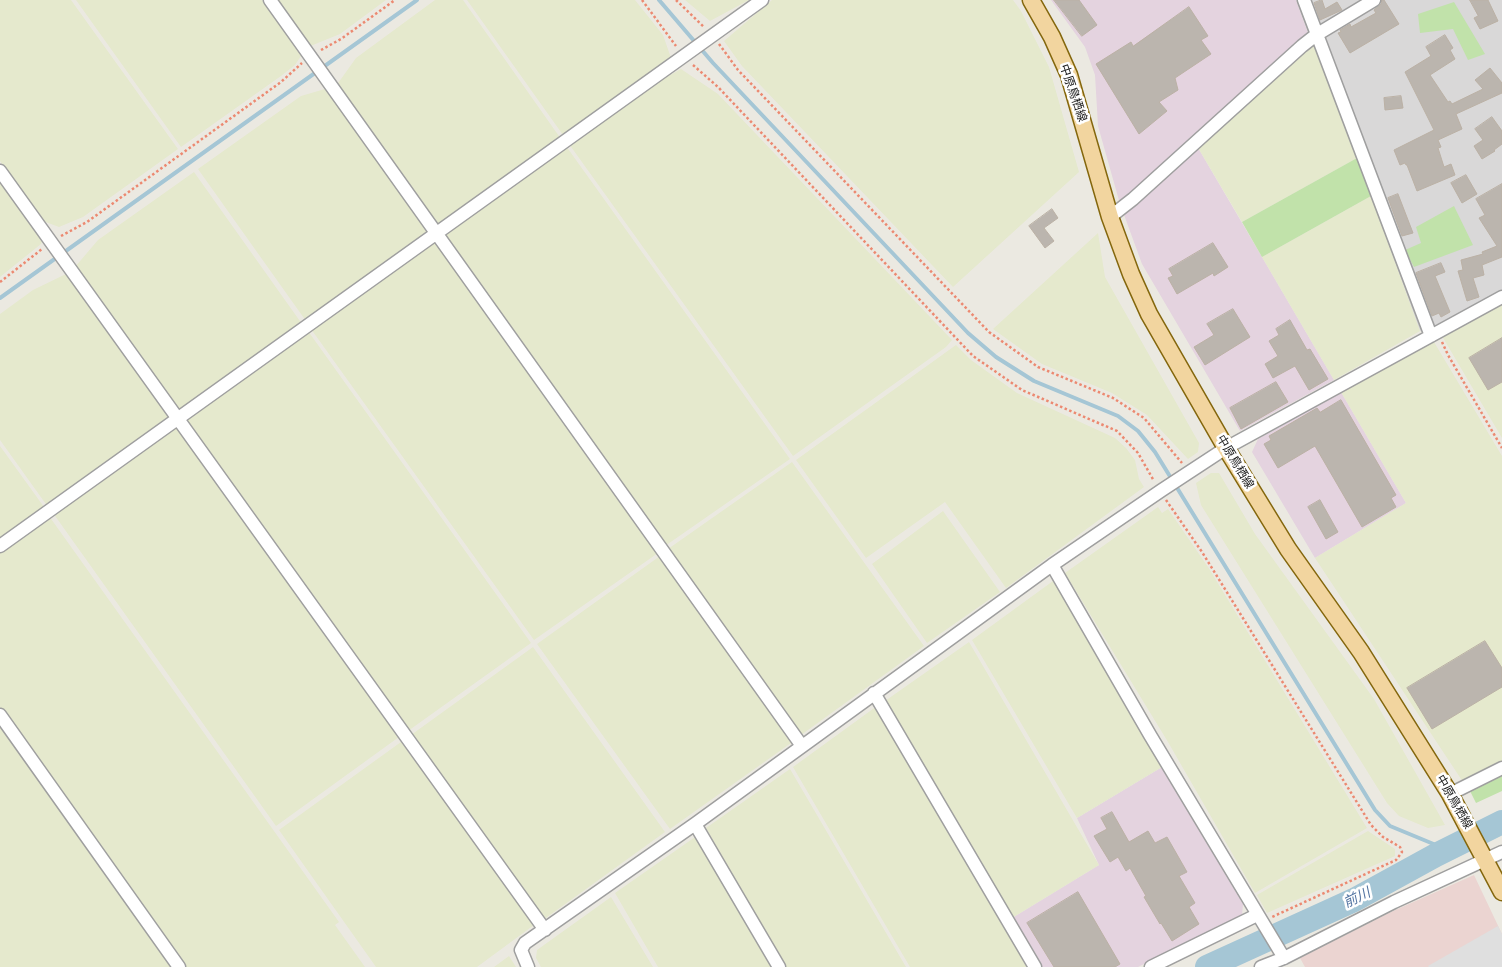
<!DOCTYPE html>
<meta charset="utf-8">
<style>
body{margin:0}
canvas{display:block;background:#ebe9e1}
</style>
<canvas width="1502" height="967"></canvas>
<script>
const c = document.querySelector('canvas').getContext('2d');
c.lineJoin = 'round';
function paint(path, color) { c.fillStyle = color; c.fill(path, 'evenodd'); }
function strokePath(path, color, width, dash) { c.strokeStyle = color; c.lineWidth = width; c.lineCap = dash ? 'butt' : 'round'; c.setLineDash(dash || []); c.stroke(path); }
function label(font, color, halo, rows, align = 'center') {
  c.font = font + ' "Work Sans","Noto Sans JP",sans-serif'; c.lineWidth = 5; c.setLineDash([]); c.textBaseline = 'middle'; c.strokeStyle = halo; c.fillStyle = color; for (const [text, x, y, turn = 0] of rows) {
    c.save(); c.translate(x, y); c.rotate((+turn || 0) * Math.PI / 180); c.textAlign = isNaN(turn) ? turn : align; if (halo) c.strokeText(text, 0, 0); c.fillText(text, 0, 0); c.restore();
  }
}
const residential = new Path2D(`
 M1296 0H1502V299L1420 331 1314 42 1308 33Z`);
const commercial = new Path2D(`
 M1474 875 1502 934V967H1305L1300 958 1391 912Z`);
const industrial = new Path2D(`
 M1051 0H1296L1308 33 1120 204 1098 126 1095 75 1085 47Z
 M1197 146 1334 380 1240 431 1142 264 1123 212Z
 M1341 392 1406 503 1315 558 1252 452 1258 439Z
 M1162 767 1243 904 1242 915 1138 967H1040L1012 918 1099 865 1077 818Z`);
const farmland = new Path2D(`
 M0 0H71L178 149 83 217 59 227 43 221 0 161Z
 M76 0H262L301 56 295 65 281 76 181 147Z
 M275 0H386L340 34 308 47Z
 M435 0H463L561 139 441 226 436 225 336 86 356 58Z
 M467 0H635L663 35 671 58 563 135Z
 M685 0H749L710 21Z
 M772 0H1013L1021 11 1049 67 1079 172 953 287 742 66 724 41Z
 M1314 42 1357 158 1242 222 1197 146Z
 M681 69 718 94 952 340 946 347 793 456 569 144 656 83Z
 M325 89 429 231 306 321 198 169 301 96Z
 M566 146 790 459 665 546 444 236 445 233Z
 M194 172 302 324 181 412 176 410 75 267 98 240Z
 M0 179 43 239 41 244 0 277Z
 M1371 196 1420 331 1334 380 1262 257Z
 M1098 233 1105 277 1199 443 1198 452 1188 459 1147 415 1112 393 1042 364 993 329Z
 M430 242 437 243 658 553 534 640 311 329Z
 M66 274 170 415 169 420 48 507 0 440V314L33 290Z
 M1502 304V438L1442 336Z
 M308 331 531 643 408 731 185 422 186 418Z
 M1434 342 1502 456V763L1463 782 1315 558 1406 503 1341 392Z
 M956 345 971 360 1017 393 1115 438 1126 448 1135 460 1139 479 1144 487 1006 588 945 502 866 558 796 460Z
 M172 427H178L399 737 276 826 53 513Z
 M0 446 44 507 0 539Z
 M792 462 924 646 801 735 668 549Z
 M1211 473H1219L1255 534 1374 699 1445 825 1428 828 1399 816 1387 803 1201 505 1196 483Z
 M1158 507 1162 513 1168 509 1208 567 1367 828 1255 893 1168 742 1065 573Z
 M943 511 1000 592 927 643 872 564Z
 M49 516 339 922 335 925 365 967H186L0 707V550Z
 M660 556 791 738V743L670 829 537 644Z
 M1053 581 1162 767 1077 818 972 640Z
 M969 642 1099 865 1012 918 885 701Z
 M533 647 665 832 543 920 411 735Z
 M877 706 1029 967H910L793 767Z
 M0 724 174 967H0Z
 M401 742 534 925 477 967H376L279 830Z
 M790 769 906 967H786L706 828Z
 M1368 831 1395 849V856L1267 913 1257 895Z
 M698 835 773 967H658L615 893Z
 M611 897 653 967H541L536 958 537 950Z
 M509 956 516 967H494Z`);
const grass = new Path2D(`
 M1454 2 1485 54 1468 60 1453 29 1420 33 1418 14Z
 M1357 158 1371 196 1262 257 1242 222Z
 M1454 206 1473 245 1414 267 1405 250 1421 243 1416 227Z
 M1502 771V791L1476 803 1468 787Z`);
const parking = new Path2D(`
 M1498 926 1502 934V967H1429L1428 966Z`);
const stream = new Path2D(`
 M659 0 713 63 968 333 996 357 1034 381 1118 416 1138 431 1155 452 1375 810 1390 826 1436 845 1463 841
 M0 298 417 0`);
const river = new Path2D(`
 M1207 967 1354 900 1436 855 1502 822`);
const building = new Path2D(`
 M1054 0H1079L1097 25 1082 36Z
 M1322 0 1325 9 1337 2 1342 10 1320 20 1314 3Z
 M1382 0H1384L1399 24 1350 53 1338 33 1341 32 1340 30 1350 24 1351 27 1376 13 1374 10 1381 4Z
 M1470 0H1488L1498 21 1480 29 1474 18 1478 16Z
 M1189 7 1208 36 1201 40 1211 54 1175 78 1178 90 1159 102 1167 111 1139 134 1096 64 1131 42 1133 46Z
 M1445 35 1453 48 1450 50 1455 59 1430 75 1448 102 1450 101 1452 104 1483 89 1475 80 1490 68 1502 83V93L1456 114 1462 129 1438 140 1441 147 1438 148 1444 167 1451 164 1455 175 1417 191 1407 165H1406L1405 163 1400 165 1394 150 1434 130 1405 72 1431 56 1426 47Z
 M1401 96 1403 108 1385 110 1384 98Z
 M1492 117 1502 131V144L1494 150 1495 151 1482 159 1474 146 1483 140 1475 129Z
 M1466 175 1477 194 1462 203 1451 183Z
 M1502 184V257L1482 265 1484 275 1473 278 1479 297 1467 301 1458 271 1463 270 1461 260 1483 254 1482 252 1497 246 1479 218 1485 215 1476 199Z
 M1398 194 1413 233 1402 236 1388 198Z
 M1052 209 1058 218 1044 228 1054 241 1045 248 1029 226Z
 M1213 243 1228 267 1214 276 1213 273 1177 294 1168 278 1173 276 1169 269Z
 M1441 263 1445 272 1435 276 1450 312 1441 317 1439 313 1432 316 1416 273Z
 M1233 309 1250 337 1205 365 1194 347 1214 335 1207 324Z
 M1290 320 1307 350 1310 349 1328 379 1309 390 1295 366 1273 378 1265 364 1278 356 1269 341 1279 335 1276 329Z
 M1502 338V382L1488 390 1469 358Z
 M1276 382 1288 402 1241 429 1230 408Z
 M1341 400 1396 495 1391 498 1396 507 1362 527 1315 446 1278 468 1264 444 1271 440 1269 436 1317 408 1320 412Z
 M1320 500 1338 532 1326 539 1308 507Z
 M1485 641 1502 668V687L1432 729 1407 688Z
 M1112 812 1129 842 1148 831 1155 843 1167 837 1187 872 1179 876 1195 903 1189 907 1199 924 1172 941 1161 923 1160 924 1144 897 1146 896 1130 868 1126 871 1118 857 1110 862 1094 836 1107 829 1101 818Z
 M1078 892 1120 964 1115 967H1054L1027 923Z`);
const path = new Path2D(`
 M642 0 676 46
 M676 0 704 27
 M719 44 738 70 989 332 1038 367 1113 398 1144 418 1182 463
 M321 50 341 39 395 0
 M693 65 718 87 973 356 1022 390 1117 431 1138 453 1154 481
 M61 236 87 222 281 82 302 63
 M0 282 42 249
 M1442 342 1448 355 1502 448
 M1166 500 1202 552 1371 825 1383 837 1400 847 1402 852 1396 860 1272 917`);
const minor = new Path2D(`
 M270 0 802 746
 M1304 0 1431 336
 M0 171 545 930
 M1110 217 1133 199 1302 46 1316 35 1374 0
 M0 546 762 0
 M1052 565 1150 735 1284 958
 M874 693 1035 967
 M0 715 179 967
 M1450 794 1502 768
 M695 824 779 967
 M528 967 521 950 525 943 695 824 1052 565 1162 490 1226 448 1502 297
 M1151 967 1257 915
 M1261 967 1284 958 1394 902 1502 852`);
const major = new Path2D(`
 M1031 0 1052 37 1069 75 1110 217 1131 274 1149 314 1226 448 1288 549 1361 652 1450 794 1502 892`);
const streetNames = [
 ["中原鳥栖線",1073,93,71],
 ["中原鳥栖線",1235,462,59],
 ["中原鳥栖線",1454,802,60]
];
const waterNames = [
 ["前川",1357,898,-26]
];
paint(residential, '#d9d8d8');
paint(commercial, '#ebd4d1');
paint(industrial, '#e4d3df');
paint(farmland, '#e5e9cd');
paint(grass, '#c1e2aa');
paint(parking, '#dfdfdf');
strokePath(stream, '#a5c6d5', 4);
strokePath(river, '#a5c6d5', 24);
paint(building, '#bbb5ae');
strokePath(building, '#bbb1a5', 1);
strokePath(minor, '#9f9f9f', 15);
strokePath(major, '#84670d', 19);
strokePath(path, '#ec8971', 2.5, [2.5, 2.5]);
strokePath(minor, '#fff', 12);
strokePath(major, '#f2d59f', 16);
label('12px', '#1b1b1b', '#fff', streetNames);
label('italic 14px', '#5172a0', '#fff', waterNames);
</script>
